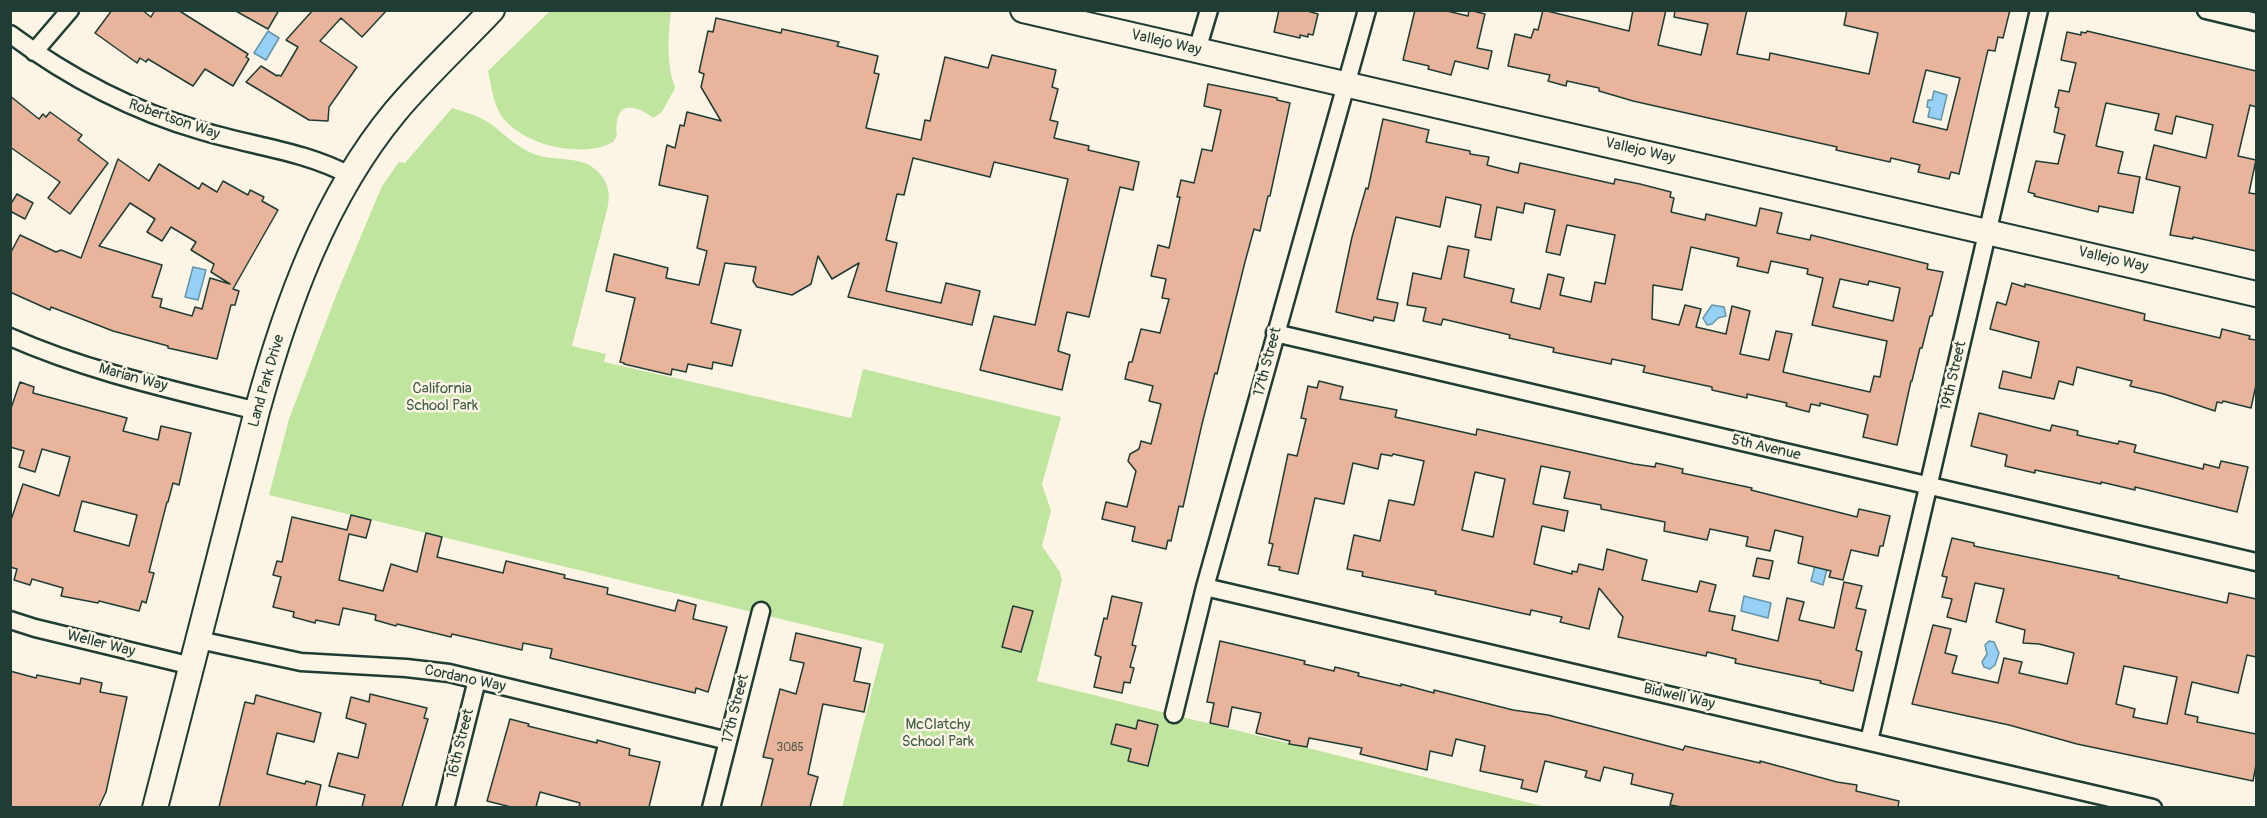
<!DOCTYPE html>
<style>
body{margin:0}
#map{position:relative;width:2267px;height:818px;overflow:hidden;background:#fcf5e5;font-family:Pangolin,sans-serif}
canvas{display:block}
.frame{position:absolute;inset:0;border:12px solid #1f3d34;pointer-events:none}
</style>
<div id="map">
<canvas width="2267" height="818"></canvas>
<div class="frame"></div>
</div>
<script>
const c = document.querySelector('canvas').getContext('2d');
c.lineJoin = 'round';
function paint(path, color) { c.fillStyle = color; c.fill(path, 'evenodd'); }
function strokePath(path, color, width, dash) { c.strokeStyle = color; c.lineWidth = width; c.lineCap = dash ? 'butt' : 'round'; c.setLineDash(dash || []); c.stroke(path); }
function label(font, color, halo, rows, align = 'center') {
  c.font = font + ' Pangolin,sans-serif'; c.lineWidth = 5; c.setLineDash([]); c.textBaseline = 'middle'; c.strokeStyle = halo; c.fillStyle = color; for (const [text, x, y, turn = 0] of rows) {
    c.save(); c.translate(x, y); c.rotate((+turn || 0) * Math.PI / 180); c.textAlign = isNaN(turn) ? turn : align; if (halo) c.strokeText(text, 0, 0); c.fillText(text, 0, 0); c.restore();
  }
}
const green = new Path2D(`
 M551 10 671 11C668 38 666 62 675 88L662 112 653 118C649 115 645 112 640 110 618 100 615 121 617 136L613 142C581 160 517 144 499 112 493 100 491 85 488 71Z
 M452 108C464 112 480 116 491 124 505 135 519 149 537 155 555 161 580 156 595 169 609 181 611 194 607 210L572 346 606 354 604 362 851 418 863 369 1061 417 1042 484 1051 511 1042 546 1060 572 1062 580 1037 681 1546 807H842L884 644 269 495 289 419 337 293 382 186 399 162 405 163Z`);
const water = new Path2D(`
 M268 31 279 38 266 60 254 53Z
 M1934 91 1947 95 1941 120 1928 117 1930 108 1927 107 1928 100H1932Z
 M193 267 206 270 198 300 185 297Z
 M1712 305 1724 307 1726 316 1718 318 1712 324 1707 325 1703 318Z
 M1817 558 1829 561 1823 585 1811 581Z
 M1744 596 1771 603 1768 618 1741 611Z
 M1989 641 1994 642 1999 653 1995 665 1990 669 1984 667 1982 662 1987 654 1985 645Z`);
const building = new Path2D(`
 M112 10H142L151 17 155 10H178L248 54 246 57 249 59 233 86 205 69 193 86 148 59 146 62 140 58 137 63 95 33Z
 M234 10H279L268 29Z
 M313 10H387L362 37 341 18 320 41 357 67 329 107 328 121 309 120 246 82 261 66 277 76 278 75 281 76 298 47 286 40Z
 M1279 10H1304L1318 14 1313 35 1308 34V37L1300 35V38L1274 32Z
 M1415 10H1443L1468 16 1469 10 1485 14 1477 48 1492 51 1488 69 1455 61 1451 75 1428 69 1429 66 1403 60Z
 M1543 10 1629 31 1633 10H1666L1658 45 1701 55 1708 24 1674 17 1675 10H1747L1737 54 1769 60 1770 53 1869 74 1878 33 1844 25 1847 10H2010L2003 38 1998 37 1995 51 1988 50 1959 174 1951 172 1949 179 1918 172 1920 165 1891 158 1890 162 1836 150 1837 147 1633 101 1599 91V88L1567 81 1566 86 1548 81 1550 75 1508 66 1515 34 1531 38 1534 29 1538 30ZM1926 70 1960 78 1947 130 1913 122Z
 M716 18 781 33 782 29 839 42 837 46 878 56 874 73 879 74 866 128 921 140 925 120 930 121 945 57 988 68 992 55 1056 70 1052 87 1058 89 1050 120 1058 122 1054 138 1089 146 1088 150 1139 162 1133 190 1120 187 1089 317 1067 312 1058 351 1070 355 1062 390 980 370 994 316 1035 325 1068 179 994 162 990 177 913 158 904 195 897 194 886 240 897 243 886 291 941 303 946 283 980 291 972 325 848 297 859 263 832 279 818 256 811 284 792 295 757 287 753 281 756 267 725 263 711 323 741 330 732 366 713 362 712 369 688 364 686 372 672 369 671 375 624 364V363L620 362 635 298 606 291 614 254 668 268 666 278 699 285 707 251 697 248 708 196 659 185 667 145 675 148 680 125 684 126 687 112 721 121 701 87 704 74 699 72 708 31 713 32Z
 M2087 31 2256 71V107L2250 105 2238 156 2256 160 2249 193 2256 194V251L2193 237V239L2170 235 2180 187 2146 179 2154 145 2206 158 2213 125 2176 116 2172 134 2155 130 2159 114 2106 103 2096 146 2123 152 2118 173 2140 177 2133 213 2099 206 2098 212 2034 196 2035 194 2028 192 2036 161 2058 164 2065 135 2054 132 2059 108 2055 107 2059 90 2069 92 2076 63 2061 60 2067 32 2081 35V32L2086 33Z
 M1208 84 1277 98V100L1290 103 1270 196H1268L1260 231 1254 229 1245 262 1217 374 1215 373 1202 424 1183 507 1179 506 1171 541 1168 540 1166 549 1132 541 1135 527 1102 519 1106 502 1127 507 1136 471 1128 461 1130 454 1139 449 1141 441 1151 444 1161 404 1149 401 1153 386 1125 379 1129 362H1132L1141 329 1160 333 1169 299 1162 298 1166 279 1151 276 1158 245 1169 248 1180 197H1177L1181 180 1194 183 1202 149 1212 151 1221 110 1204 106Z
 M10 96 39 119 43 114 46 117 50 112 82 135 78 140 108 163 70 214 48 198 60 182 10 147Z
 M1383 119 1429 130 1426 142 1470 151V154L1489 157 1487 165 1518 173 1520 163 1614 184 1615 179 1640 184 1671 192 1670 197 1674 198 1671 212 1705 220 1706 214 1756 226 1760 208 1782 213 1777 233 1810 240 1811 235 1876 251 1928 264 1927 269 1943 272 1932 316H1930L1922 348H1920L1912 381H1911L1897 445 1863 437 1868 415 1820 403V406L1811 404 1809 412 1786 406 1787 403 1747 394V398L1712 390V387L1643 372 1645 366 1612 359 1611 364 1553 352 1554 348 1509 338 1510 335 1443 319 1441 325 1423 321 1426 308 1407 305 1413 273 1441 279 1448 246 1469 250 1464 277 1514 289 1511 302 1540 309 1548 274 1564 278 1560 295 1591 302 1595 282 1605 284 1615 235 1567 225 1560 255 1546 252 1555 210 1525 203 1523 213 1497 207 1491 240 1475 237 1481 205 1446 197 1440 227 1396 217 1377 299 1398 303 1394 321 1374 317 1373 321 1336 312 1352 237 1366 188 1368 189ZM1691 247 1739 258 1737 266 1768 273 1771 261 1808 269 1807 274 1823 278 1812 325 1887 341 1880 377 1874 376 1870 392 1783 372 1792 334 1776 331 1769 360 1740 354 1750 311 1732 306 1726 334 1696 327 1701 309 1685 305 1679 325 1652 319 1653 285 1682 290ZM1840 279 1868 285 1869 281 1900 288 1893 321 1833 307Z
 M118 159 149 181 159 164 199 189 202 183 217 192 223 181 248 195 250 190 264 197 262 201 278 210 233 289 239 291 235 305H231L217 359 168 348V346L113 331 51 307 50 310 10 292V254L20 235 56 252 61 250 81 258ZM130 203 155 219 147 232 162 241 171 227 196 242 191 250 214 264 211 272 230 284 210 278 202 309 195 307 192 316 160 307 162 299 152 297 162 265 99 246Z
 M17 194 33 203 25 219 10 211V205Z
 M2012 283 2025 287V284L2145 314 2144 320 2220 338 2222 329 2250 336 2249 339 2256 340V385L2251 408 2223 401 2222 403 2217 402 2215 411 2164 394 2130 386 2132 381 2077 367 2073 385 2059 381 2054 399 1999 388 2003 371 2031 378 2039 342 1990 329 1997 302 2006 305Z
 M1319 381 1343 387 1340 399 1397 410 1395 417 1476 435 1477 429 1634 464 1655 467 1656 463 1683 469 1682 473 1752 488 1751 490 1857 517 1859 509 1890 516 1883 546H1880L1878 556 1851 550 1843 580 1829 577 1831 571 1798 563 1803 537 1775 530 1770 551 1746 546 1748 537 1710 529 1707 540 1664 531 1665 522 1601 509V505L1564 498 1570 472 1541 466 1533 504 1568 511 1564 531 1542 526 1534 564 1572 574V571L1577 572 1579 564 1603 570 1607 549 1647 560 1642 580 1697 592 1700 581 1716 585 1709 611 1735 616 1732 630 1778 641 1787 598 1804 602 1799 620 1834 628 1844 582 1862 586 1856 608 1866 610 1856 650 1862 652 1853 691 1820 683 1821 681 1735 663 1736 659 1707 652 1706 656 1618 637 1623 617 1599 588 1589 629 1560 622 1562 617 1531 610 1530 615 1463 600 1435 594 1436 591 1362 576 1363 572 1347 569 1354 535 1380 541 1389 500 1414 505 1424 461 1393 454 1392 456 1381 454 1378 469 1353 463 1344 504 1315 498 1298 574 1279 570 1280 567 1268 565 1273 544 1269 543 1288 454 1297 456 1306 419 1301 418 1308 386 1317 388ZM1475 472 1505 479 1493 537 1462 530Z
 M20 382 34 387 33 393 127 418 123 431 158 440 161 426 191 433 179 485 173 483 168 502H167L149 572 154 573 146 603 142 601 139 611 99 601 98 603 61 596 63 588 32 579 30 585 14 580 17 569 10 567V523L23 484 59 496 70 457 42 449 35 472 19 467 24 451 10 447V411ZM82 501 137 515 129 546 74 531Z
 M1979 413 2050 431 2052 425 2078 431 2077 435 2118 444 2119 441 2136 445 2134 452 2203 469 2204 464 2219 468 2221 461 2248 467 2237 512 2135 487V490L2101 482V484L2035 470V473L2005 466 2007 455 1971 446Z
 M351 515 371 520 366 538 349 534 339 580 383 591 391 564 417 572 426 533 442 537 437 557 503 573 506 561 548 571 565 575 564 578 608 588 607 594 675 611 678 600 696 605 693 619 727 627 708 692 696 688 695 693 550 658 552 649 523 643 522 650 452 634 451 637 397 624 396 626 375 620 376 615 343 608 339 625 316 620 315 623 293 617 294 612 273 607 281 577 273 575 277 561 282 562 292 517 347 530Z
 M1952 538 1974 543V546L2119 576 2118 578 2227 603 2229 593 2256 599V657L2247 655 2238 693 2192 682 2185 714 2198 717 2197 722 2256 734V765L2253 781 2077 744 2009 725 1912 704 1933 625 1951 629 1945 653 1957 656 1952 673 1998 683 2004 658 2022 662 2019 673 2067 684 2074 653 2039 644 2023 643 2025 630 1996 622 2004 589 1975 583 1966 622 1947 617 1952 599 1942 597 1947 577 1942 576ZM2124 666 2177 677 2167 724 2133 717 2135 709 2116 704Z
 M1757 558 1773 561 1769 579 1753 576Z
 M1112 596 1142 603 1132 645 1136 646 1130 667 1134 668 1130 683 1124 682 1122 693 1094 687 1101 657 1095 655 1104 618 1107 619Z
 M1013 606 1033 611 1021 652 1002 647Z
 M796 633 861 648 854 681 870 684 864 712 823 704 808 774 818 777 810 807H761L773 759 763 757 780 689 796 694 804 663 790 660Z
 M1220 641 1305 661 1304 664 1334 671 1335 667 1359 673 1358 676 1401 686V684L1434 693V690L1513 710 1548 715 1683 750 1685 746 1760 763V761L1837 782 1857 785 1856 791 1899 801 1898 807H1682L1670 805 1673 794 1631 784 1633 774 1604 767 1600 781 1585 777 1587 771 1545 761 1537 792 1521 788 1523 780 1480 771 1485 746 1456 739 1452 756 1430 751 1427 770 1360 754 1362 748 1309 738 1307 747 1289 744 1290 741 1256 733 1261 713 1232 707 1228 727 1210 723 1214 703 1207 702Z
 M10 671 36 678 37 675 80 684 81 678 102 683 100 692 127 697 106 792 99 807H10Z
 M370 694 427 708 424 718 428 719 402 807H362L365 795 329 786 338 753 358 758 366 724 346 718 351 697 369 702Z
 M256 695 321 713 314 742 277 733 267 774 305 784 306 781 321 785 316 807H219L245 702 254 704Z
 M510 719 529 724 528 726 597 743V740L630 749 629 755 660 762 649 807H579L580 803 540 792 536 807H511L487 801Z
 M1138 720 1158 725 1148 766 1128 761 1131 749 1111 744 1116 724 1136 729Z`);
const street = new Path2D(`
 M2206 10 2256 22
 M10 34C68 77 133 111 202 131 252 146 305 151 351 176
 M1197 50 1209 10
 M34 52 70 10
 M1275 333 2256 562
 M10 337C89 372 174 390 257 411
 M1205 587 2153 808
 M10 620 35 628 192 666
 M199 640 301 662 406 668 449 673 728 741
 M1174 714 1205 587 1367 10
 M1869 741 2039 10
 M445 808 477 680
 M711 808 761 611`);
const secondary = new Path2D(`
 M1023 10 2256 294
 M155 808 257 411C286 306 324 198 395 112 425 76 460 44 492 10`);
const numberNames = [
 ["3085",790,748]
];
const streetNames = [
 ["Vallejo Way",1166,43,13],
 ["Robertson Way",174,120,19],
 ["Vallejo Way",1640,151,13],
 ["Vallejo Way",2113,260,13],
 ["17th Street",1268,362,-75],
 ["19th Street",1954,376,-77],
 ["Marian Way",133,378,15],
 ["Land Park Drive",267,381,-74],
 ["5th Avenue",1766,448,13],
 ["Weller Way",101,644,14],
 ["Cordano Way",465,679,12],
 ["Bidwell Way",1679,697,13],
 ["17th Street",736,709,-76],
 ["16th Street",461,744,-76]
];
const parkNames = [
 ["California",442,389],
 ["School Park",442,406],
 ["McClatchy",938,725],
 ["School Park",938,742]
];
paint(green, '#c0e59f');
paint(water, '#96d0f6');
strokePath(water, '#6695a8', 1.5);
paint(building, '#e9b49c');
strokePath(building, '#1f3d34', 1.5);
strokePath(street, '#1f3d34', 21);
strokePath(secondary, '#1f3d34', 28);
strokePath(street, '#fcf5e5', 16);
strokePath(secondary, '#fcf5e5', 24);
label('12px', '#525b4e', null, numberNames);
label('15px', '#1f3d34', '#fcf5e5', streetNames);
label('15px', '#3f5f49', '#fcf5e5', parkNames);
</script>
